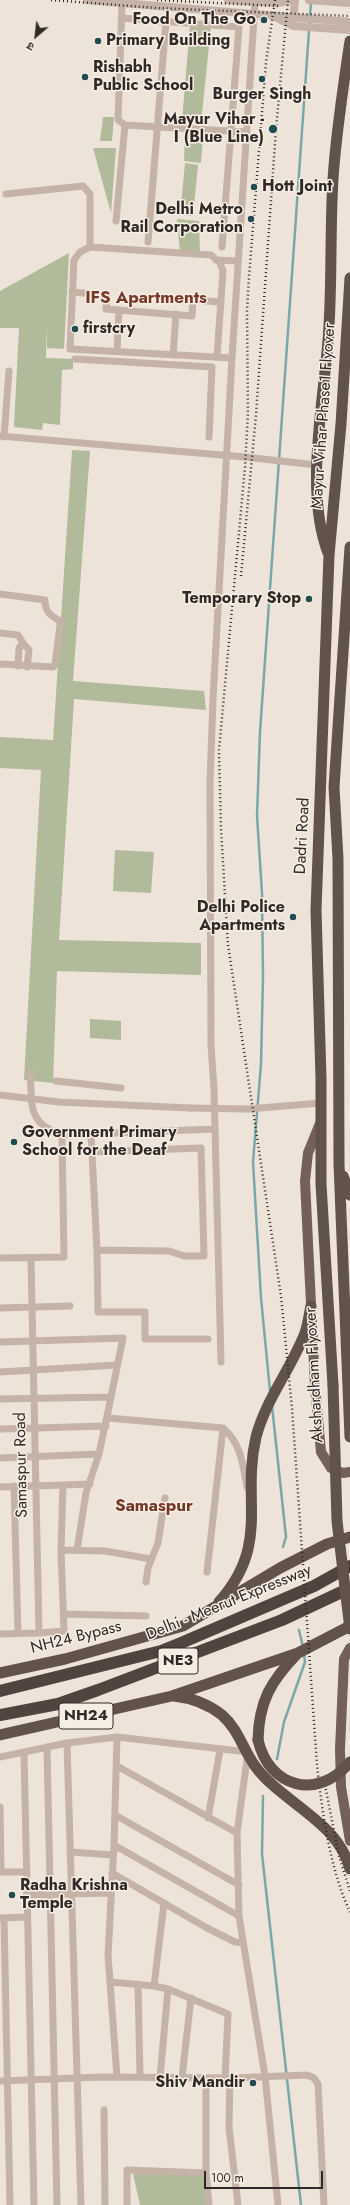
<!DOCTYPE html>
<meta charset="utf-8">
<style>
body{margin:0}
#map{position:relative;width:350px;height:2205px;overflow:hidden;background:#eee3d9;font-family:Jost,"Noto Sans Devanagari",sans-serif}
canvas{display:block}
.north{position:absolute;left:16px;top:16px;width:40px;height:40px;-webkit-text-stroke:3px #f6ede4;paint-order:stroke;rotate:208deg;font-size:11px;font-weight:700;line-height:16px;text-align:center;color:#312926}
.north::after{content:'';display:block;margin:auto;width:14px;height:18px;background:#312926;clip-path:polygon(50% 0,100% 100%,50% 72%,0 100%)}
.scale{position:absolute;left:204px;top:2171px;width:119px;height:18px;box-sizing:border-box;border:2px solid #312926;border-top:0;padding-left:5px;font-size:12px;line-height:14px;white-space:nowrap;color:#312926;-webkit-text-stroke:3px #f6ede4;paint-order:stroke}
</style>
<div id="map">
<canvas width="350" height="2205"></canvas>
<div class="north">उ</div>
<div class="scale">100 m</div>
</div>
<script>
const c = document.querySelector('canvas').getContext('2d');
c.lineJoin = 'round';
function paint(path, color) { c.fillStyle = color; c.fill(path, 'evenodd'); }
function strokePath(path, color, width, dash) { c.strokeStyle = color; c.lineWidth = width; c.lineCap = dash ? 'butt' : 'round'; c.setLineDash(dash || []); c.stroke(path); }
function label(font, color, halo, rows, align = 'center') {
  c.font = font + ' Jost,sans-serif'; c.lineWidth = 3; c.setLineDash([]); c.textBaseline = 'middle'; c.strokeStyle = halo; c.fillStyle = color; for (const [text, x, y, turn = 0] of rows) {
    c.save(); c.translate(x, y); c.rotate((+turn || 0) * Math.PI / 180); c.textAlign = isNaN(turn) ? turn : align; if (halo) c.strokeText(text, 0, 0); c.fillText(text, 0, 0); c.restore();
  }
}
const green = new Path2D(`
 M190 25 211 27 201 123 182 121Z
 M103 117H114L112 141H100Z
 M185 134 203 136 201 163 184 161Z
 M93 148H116L111 213Z
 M185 163 198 165 193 216 180 215Z
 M177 219 199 221 200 255 180 253Z
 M69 253 64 349 47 348V323L46 358 73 359V369L62 370 60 425 43 423 42 430 14 427 19 328H0V291Z
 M72 450 90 451 73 681 204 691 206 710 74 699 59 940 201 943V975L57 971 53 1083 24 1080 41 770 0 768V737L53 740Z
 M115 850 154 852 151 893 113 891Z
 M90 1019 121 1021V1040L90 1038Z
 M133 2174H205L208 2205H140Z`);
const stream = new Path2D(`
 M270 1391 261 1298 253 1162 261 1064 263 977 262 893 257 816 260 732 311 2
 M272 1406 286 1537 283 1547
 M299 1630 303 1647
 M277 1759 284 1722 305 1662 304 1654
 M263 1796 262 1854 301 2205`);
const minor = new Path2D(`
 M122 4 118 120 125 125 247 132
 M121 18 239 27 222 247
 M6 194 83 186 90 194V247
 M116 221 125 125
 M148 242 166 21
 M216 260 238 261
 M72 292 107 295 106 309 192 316 193 300 221 302
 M117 351 119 310
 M173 355 176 314
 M217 357 223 271 220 263 211 255 90 247 80 252 74 260 70 349 232 358
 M75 359 212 367 209 437
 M0 436 245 457 316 465
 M4 437 9 371
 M0 594 45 600C45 612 50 615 60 621V625L55 665 53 667 0 664
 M0 633 18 635 23 643
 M18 666 19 648 23 643 29 650 27 667
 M30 1073C33 1106 26 1122 62 1135L215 1129
 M56 1081 121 1088
 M0 1095 59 1102 190 1108
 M248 1109 321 1103
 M91 1134 97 1250 98 1312H145V1339H208
 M92 1152 201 1148 204 1256H184L169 1251 97 1250
 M0 1258 64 1257 62 1135
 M0 1308 70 1306
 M0 1342 123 1338 111 1397
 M221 1362 214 1089 211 1045 210 782 213 699 232 358 255 2
 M0 1372 117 1365
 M0 1399 111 1397 99 1454 86 1493 77 1550
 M108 1418 223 1428C241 1443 243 1465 247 1487
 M0 1429 106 1426
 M0 1458 99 1454
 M14 1486 18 1633
 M0 1487 63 1485
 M61 1550 63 1485 90 1484
 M207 1572 223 1428
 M146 1582 148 1568 158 1543 165 1498
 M64 1614 146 1616
 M39 1633 64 1631 61 1550 105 1551 151 1559
 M0 1634 39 1633 31 1258
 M67 1743 81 2205
 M47 1747 57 2205
 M24 1753 34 2205
 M0 1757 67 1743 117 1737 248 1752 237 1833 239 1916 265 2076 278 2205
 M117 1766 237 1833
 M0 1807 1 1872
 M115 1815 239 1885
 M208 1818 220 1750
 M114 1845 239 1916
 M71 1852 113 1855
 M0 1872H25
 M112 1873 207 1928 235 1942 243 1943
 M26 1895 110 1893
 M1 1918 26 1917
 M4 1918 10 2205
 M111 1982 154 1986 168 1989 228 2014 225 2078
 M138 1984 140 2077
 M154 1986 164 1903
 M117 2077 108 1955 114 1845 117 1737
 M182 2077 191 1998
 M160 2078 168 1989
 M206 2078V2173L209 2205
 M230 2078 229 2127 238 2205
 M0 2081 102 2077 230 2078 307 2075 314 2078 318 2084 324 2205
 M104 2110 105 2205
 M127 2205V2170L206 2173`);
const tertiary = new Path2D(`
 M87 0 350 22
 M228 0 278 3 291 0
 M309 0 350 3
 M277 18 293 26 350 30
 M293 21 295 0`);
const primary = new Path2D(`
 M321 1121 308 1153 305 1181 315 1386 321 1452 331 1468 343 1473 350 1472
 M350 1648 344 1659 340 1749 341 1787 350 1841`);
const trunk = new Path2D(`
 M350 547 334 787 338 859 339 1164 350 1437
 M328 553C303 487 326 394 329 325 332 276 330 228 333 179 336 133 343 87 350 41
 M343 1176 350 1195
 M333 1385 321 1184V1078L316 910 329 555 341 424 350 278
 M219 1602C271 1543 241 1502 256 1437 266 1399 291 1369 305 1333 308 1324 309 1315 311 1306
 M0 1673 65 1659 183 1626 280 1568 327 1544 350 1537
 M174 1696C192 1698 208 1704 222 1715 238 1729 243 1749 255 1766 282 1803 338 1821 350 1869
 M0 1735 172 1696 298 1653 350 1626
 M258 1740C259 1701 271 1681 297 1654`);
const motorway = new Path2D(`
 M0 1691 161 1651 181 1643 314 1586 350 1566
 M0 1715 58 1704 98 1690 282 1620 350 1588`);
const rail = new Path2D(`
 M51 0 156 8 350 16
 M157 0 278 6
 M275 0 266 62 249 277 247 311 248 412 245 467 219 750 221 829 228 945 281 1296 292 1408 317 1765C322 1811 330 1870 350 1912
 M241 576 256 415 276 129 288 0
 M325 1785 339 1856 350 1891`);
const minorBridge = new Path2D(`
 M190 1108 248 1109`);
const trunkBridge = new Path2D(`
 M333 1385 337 1521 350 1629
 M258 1740C269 1788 318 1801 350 1762`);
const markers = [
 [264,20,4,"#204c4e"],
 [98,41,4,"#204c4e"],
 [85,77,4,"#204c4e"],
 [262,79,4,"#204c4e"],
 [273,129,5,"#204c4e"],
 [254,187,4,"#204c4e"],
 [251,219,4,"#204c4e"],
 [75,329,4,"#204c4e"],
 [309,599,4,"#204c4e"],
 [293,917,4,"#204c4e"],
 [14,1142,4,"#204c4e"],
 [12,1895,4,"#204c4e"],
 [253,2083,4,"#204c4e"]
];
const shields = [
 [178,1661,40],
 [86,1716,54]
];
const shieldNames = [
 ["NE3",178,1661],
 ["NH24",86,1716]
];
const poiNames = [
 ["Food On The Go",256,20],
 ["Primary Building",106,41,"left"],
 ["Rishabh",93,68,"left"],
 ["Public School",93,86,"left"],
 ["Burger Singh",262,95,"center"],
 ["Mayur Vihar -",264,120],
 ["I (Blue Line)",264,138],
 ["Hott Joint",262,187,"left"],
 ["Delhi Metro",243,210],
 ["Rail Corporation",243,228],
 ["firstcry",83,329,"left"],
 ["Temporary Stop",301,599],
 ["Delhi Police",285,908],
 ["Apartments",285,926],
 ["Government Primary",22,1133,"left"],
 ["School for the Deaf",22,1151,"left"],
 ["Radha Krishna",20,1886,"left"],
 ["Temple",20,1904,"left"],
 ["Shiv Mandir",245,2083]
];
const streetNames = [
 ["Mayur Vihar Phase1 Flyover",324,416,-86],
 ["Dadri Road",303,836,-87],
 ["Akshardham Flyover",315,1375,-93],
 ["Samaspur Road",22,1465,-91],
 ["Delhi - Meerut Expressway",229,1603,-22],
 ["NH24 Bypass",76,1638,-14]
];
const neighbourhoodNames = [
 ["IFS Apartments",146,299],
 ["Samaspur",154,1507]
];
paint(green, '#b1bb9b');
strokePath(stream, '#7ba7a7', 2.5);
strokePath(minor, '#c4b3a6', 7);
strokePath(tertiary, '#c4b3a6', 8);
strokePath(primary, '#726059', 10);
strokePath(trunk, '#62524c', 11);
strokePath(motorway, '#51433e', 12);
strokePath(rail, '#312926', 2.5, [1, 3]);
strokePath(minorBridge, '#c4b3a6', 7);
strokePath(trunkBridge, '#62524c', 11);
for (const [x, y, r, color] of markers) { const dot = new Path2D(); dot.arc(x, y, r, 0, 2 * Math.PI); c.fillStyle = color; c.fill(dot); strokePath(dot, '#f6ede4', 1.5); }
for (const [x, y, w] of shields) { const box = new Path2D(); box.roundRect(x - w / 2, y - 13, w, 26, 3); c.fillStyle = '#f6ede4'; c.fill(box); strokePath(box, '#312926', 1); }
label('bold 15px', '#312926', null, shieldNames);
label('bold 16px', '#312926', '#f6ede4', poiNames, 'right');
label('16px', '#312926', '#f6ede4', streetNames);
label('bold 17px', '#773828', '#f6ede4', neighbourhoodNames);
</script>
